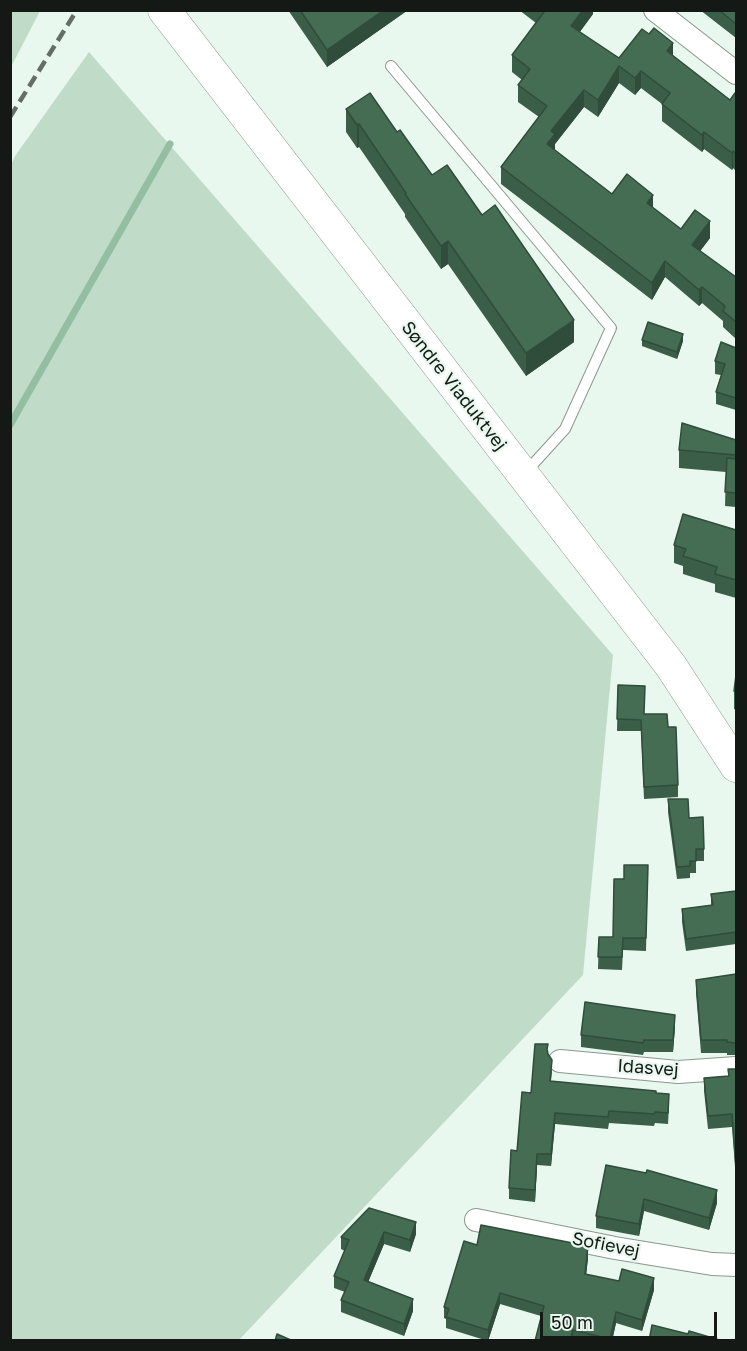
<!DOCTYPE html>
<meta charset="utf-8">
<style>
body{margin:0}
#map{position:relative;width:747px;height:1351px;overflow:hidden;background:#e9f8ee;font-family:"Golos Text",sans-serif}
canvas{display:block}
.frame{position:absolute;inset:0;border:12px solid #141915;pointer-events:none}
.scale{position:absolute;left:540px;top:1312px;width:177px;height:27px;box-sizing:border-box;border:3px solid #141915;border-top:0;padding-left:8px;font-size:18px;line-height:21px;white-space:nowrap;color:#141915;-webkit-text-stroke:4px #e9f8ee;paint-order:stroke}
</style>
<div id="map">
<canvas width="747" height="1351"></canvas>
<div class="frame"></div>
<div class="scale">50 m</div>
</div>
<script>
const c = document.querySelector('canvas').getContext('2d');
c.lineJoin = 'round';
function paint(path, color) { c.fillStyle = color; c.fill(path, 'evenodd'); }
function strokePath(path, color, width, dash) { c.strokeStyle = color; c.lineWidth = width; c.lineCap = dash ? 'butt' : 'round'; c.setLineDash(dash || []); c.stroke(path); }
function label(font, color, halo, rows, align = 'center') {
  c.font = font + ' "Golos Text",sans-serif'; c.lineWidth = 4.5; c.setLineDash([]); c.textBaseline = 'middle'; c.strokeStyle = halo; c.fillStyle = color; for (const [text, x, y, turn = 0] of rows) {
    c.save(); c.translate(x, y); c.rotate((+turn || 0) * Math.PI / 180); c.textAlign = isNaN(turn) ? turn : align; if (halo) c.strokeText(text, 0, 0); c.fillText(text, 0, 0); c.restore();
  }
}
const green = new Path2D(`
 M11 10 40 11 11 67 10 11Z
 M89 52 613 655 583 975 239 1340H11V165L15 156Z`);
const stream = new Path2D(`
 M10 425 170 144`);
const service = new Path2D(`
 M391 66 611 328 565 429 525 473`);
const minor = new Path2D(`
 M655 10 736 73
 M560 1061 678 1072 736 1068
 M476 1220 615 1248 712 1264 736 1265`);
const secondary = new Path2D(`
 M164 10 671 666 736 766`);
const rail = new Path2D(`
 M10 117 77 10`);
const wall = new Path2D(`
 M288 10H408L327 67Z
 M519 10H593V14L580 32 619 58 673 56 730 100 736 94V171L733 168 732 170 704 149 702 152 662 121V104L641 88 635 95 619 83 598 117 584 107 555 144V150L612 194 653 208 681 229 710 238 700 251 736 277V339L723 327V321L702 303 699 306 665 277 652 300 501 184V167L539 117 518 102V85L522 80 512 72V55L536 23Z
 M700 10H736V38Z
 M346 109 397 132 432 175 482 215 574 342 526 376 448 264 441 269 405 217V214L359 147 357 148 346 132Z
 M642 340 683 341 677 359 642 346Z
 M736 348V410L716 404V392L721 375 715 374V361Z
 M736 440V507L725 506 726 472 679 468V450Z
 M736 530V598L715 592V584L683 574V566L674 563V545Z
 M736 675V710L734 709V691Z
 M618 685 644 714 668 727 678 785V797L644 799 641 731H617Z
 M668 799 689 818 704 849V861H696V873H690V878L677 879 668 812Z
 M648 865 646 951 623 950 622 970 598 969 599 937H613L624 879Z
 M736 891V944L686 951 682 922V909L711 905V894Z
 M736 974V1055H727V1053H701L696 993V980Z
 M675 1027 673 1052H644L643 1055 581 1047V1035Z
 M548 1055 552 1072 551 1081 656 1093 669 1106 668 1124 655 1123 654 1126 609 1123 608 1129 555 1124 551 1166 537 1165 535 1202 509 1199V1188L531 1093Z
 M736 1069V1180L732 1127 708 1129 704 1091V1078L728 1076Z
 M606 1165 717 1203 709 1230 644 1211 639 1236 596 1228V1216Z
 M369 1208 416 1234 410 1252 384 1244 368 1282 413 1311 404 1336 341 1312V1300L345 1292 334 1288V1276L345 1251 341 1249V1237Z
 M477 1245 588 1258 586 1275 654 1290 642 1331 616 1323 612 1341H535L541 1316 500 1304 488 1341 446 1328V1319L444 1318V1307Z
 M736 1287V1314L735 1313V1301Z`);
const shadedWall = new Path2D(`
 M384 10H408L327 67V50Z
 M583 10H593V14L571 43V26Z
 M673 43V60L667 51Z
 M619 66V83L598 117V100Z
 M641 71V88L635 95V78Z
 M584 90V107L555 144V151L547 144 551 131Z
 M359 124V147L357 148V125Z
 M704 132V149L702 152V135Z
 M733 151V168L732 170V153Z
 M653 195V212L647 203Z
 M710 221V238L692 262V245Z
 M448 241V264L441 269V246Z
 M665 261V277L652 300V283Z
 M702 287V303L699 306V290Z
 M574 320V342L526 376V353Z
 M683 334V341L677 359V352Z
 M675 1015V1027L673 1052V1040Z
 M555 1113V1124L551 1166V1154Z
 M537 1154V1165L535 1202V1190Z
 M717 1190V1203L709 1230V1218Z
 M644 1199V1211L639 1236V1224Z
 M416 1222V1234L410 1252V1240Z
 M384 1232V1244L364 1292V1280Z
 M588 1246V1258L585 1285V1274Z
 M654 1278V1290L642 1331V1320Z
 M500 1293V1304L488 1341V1330Z
 M413 1299V1311L404 1336V1324Z
 M616 1312V1323L612 1341H610Z
 M573 1330V1341H570Z`);
const building = new Path2D(`
 M300 10H384L327 50Z
 M542 10H583L571 26 619 58 642 29 649 34 654 28 673 43 667 51 730 100 735 93 736 94V154L733 151 732 153 704 132 702 135 662 104 670 93 641 71 635 78 619 66 598 100 584 90 551 131 555 134 547 144 612 194 627 174 653 195 647 203 681 229 695 210 710 221 692 245 736 277V322L723 311 725 306 702 287 699 290 665 261 652 283 501 167 547 106 518 85 530 69 512 55 544 12Z
 M719 10H736V24Z
 M370 93 397 132 400 130 432 175 447 165 482 215 495 205 574 320 526 353 448 241 441 246 405 194 406 193 359 124 357 125 346 109Z
 M648 322 683 334 677 352 642 340Z
 M721 342 736 348V398L716 392 725 364 715 361Z
 M682 423 736 440V455L679 450Z
 M727 458 736 459V493L725 492Z
 M683 514 736 530V580L715 574 717 567 683 556 686 549 674 545Z
 M736 675V692L734 691Z
 M618 685 645 686 644 714H667L668 727H676L678 785 644 787 641 720 617 719Z
 M668 799H688L689 818 703 817 704 849H696V861H690V866L677 867Z
 M624 865H648L646 938H623L622 957H598L599 937H613L614 879H624Z
 M736 891V932L686 939 682 909 713 905 711 894Z
 M736 974V1043L727 1042V1040H701L696 980Z
 M585 1002 675 1015 673 1040H644L643 1043 581 1035Z
 M535 1044H548L547 1049 548 1054 552 1060 550 1081 656 1091V1093L669 1094 668 1113 655 1112 654 1114 609 1111 608 1117 555 1113 551 1154H537L535 1190 509 1188 511 1150 517 1151 522 1092 531 1093Z
 M728 1069H736V1167L732 1114 708 1116 704 1078 729 1076Z
 M606 1165 646 1173 647 1170 717 1190 709 1218 644 1199 639 1224 596 1216Z
 M369 1208 416 1222 410 1240 384 1232 364 1280 413 1299 404 1324 341 1300 349 1282 334 1276 349 1240 341 1237Z
 M481 1225 588 1246 585 1274 619 1281 622 1269 654 1278 642 1320 616 1312 610 1339 573 1330 570 1341H535L544 1306 500 1293 488 1330 446 1317 449 1309 444 1307 464 1241 477 1245Z
 M652 1325 688 1334 689 1331 723 1341H649Z
 M277 1334 293 1341H275Z`);
const streetNames = [
 ["Søndre Viaduktvej",454,386,52],
 ["Idasvej",648,1068,4],
 ["Sofievej",606,1245,11]
];
paint(green, '#c1dbc9');
strokePath(stream, '#94bea2', 7);
strokePath(service, '#8a988e', 12);
strokePath(minor, '#8a988e', 24);
strokePath(secondary, '#8a988e', 33);
strokePath(service, '#fff', 10);
strokePath(minor, '#fff', 22);
strokePath(secondary, '#fff', 32);
strokePath(rail, '#646d67', 4.5, [12, 6]);
paint(wall, '#3b5e48');
paint(shadedWall, '#304c3b');
paint(building, '#456d54');
strokePath(building, '#304c3b', 1.5);
label('18px', '#141915', '#e9f8ee', streetNames);
</script>
